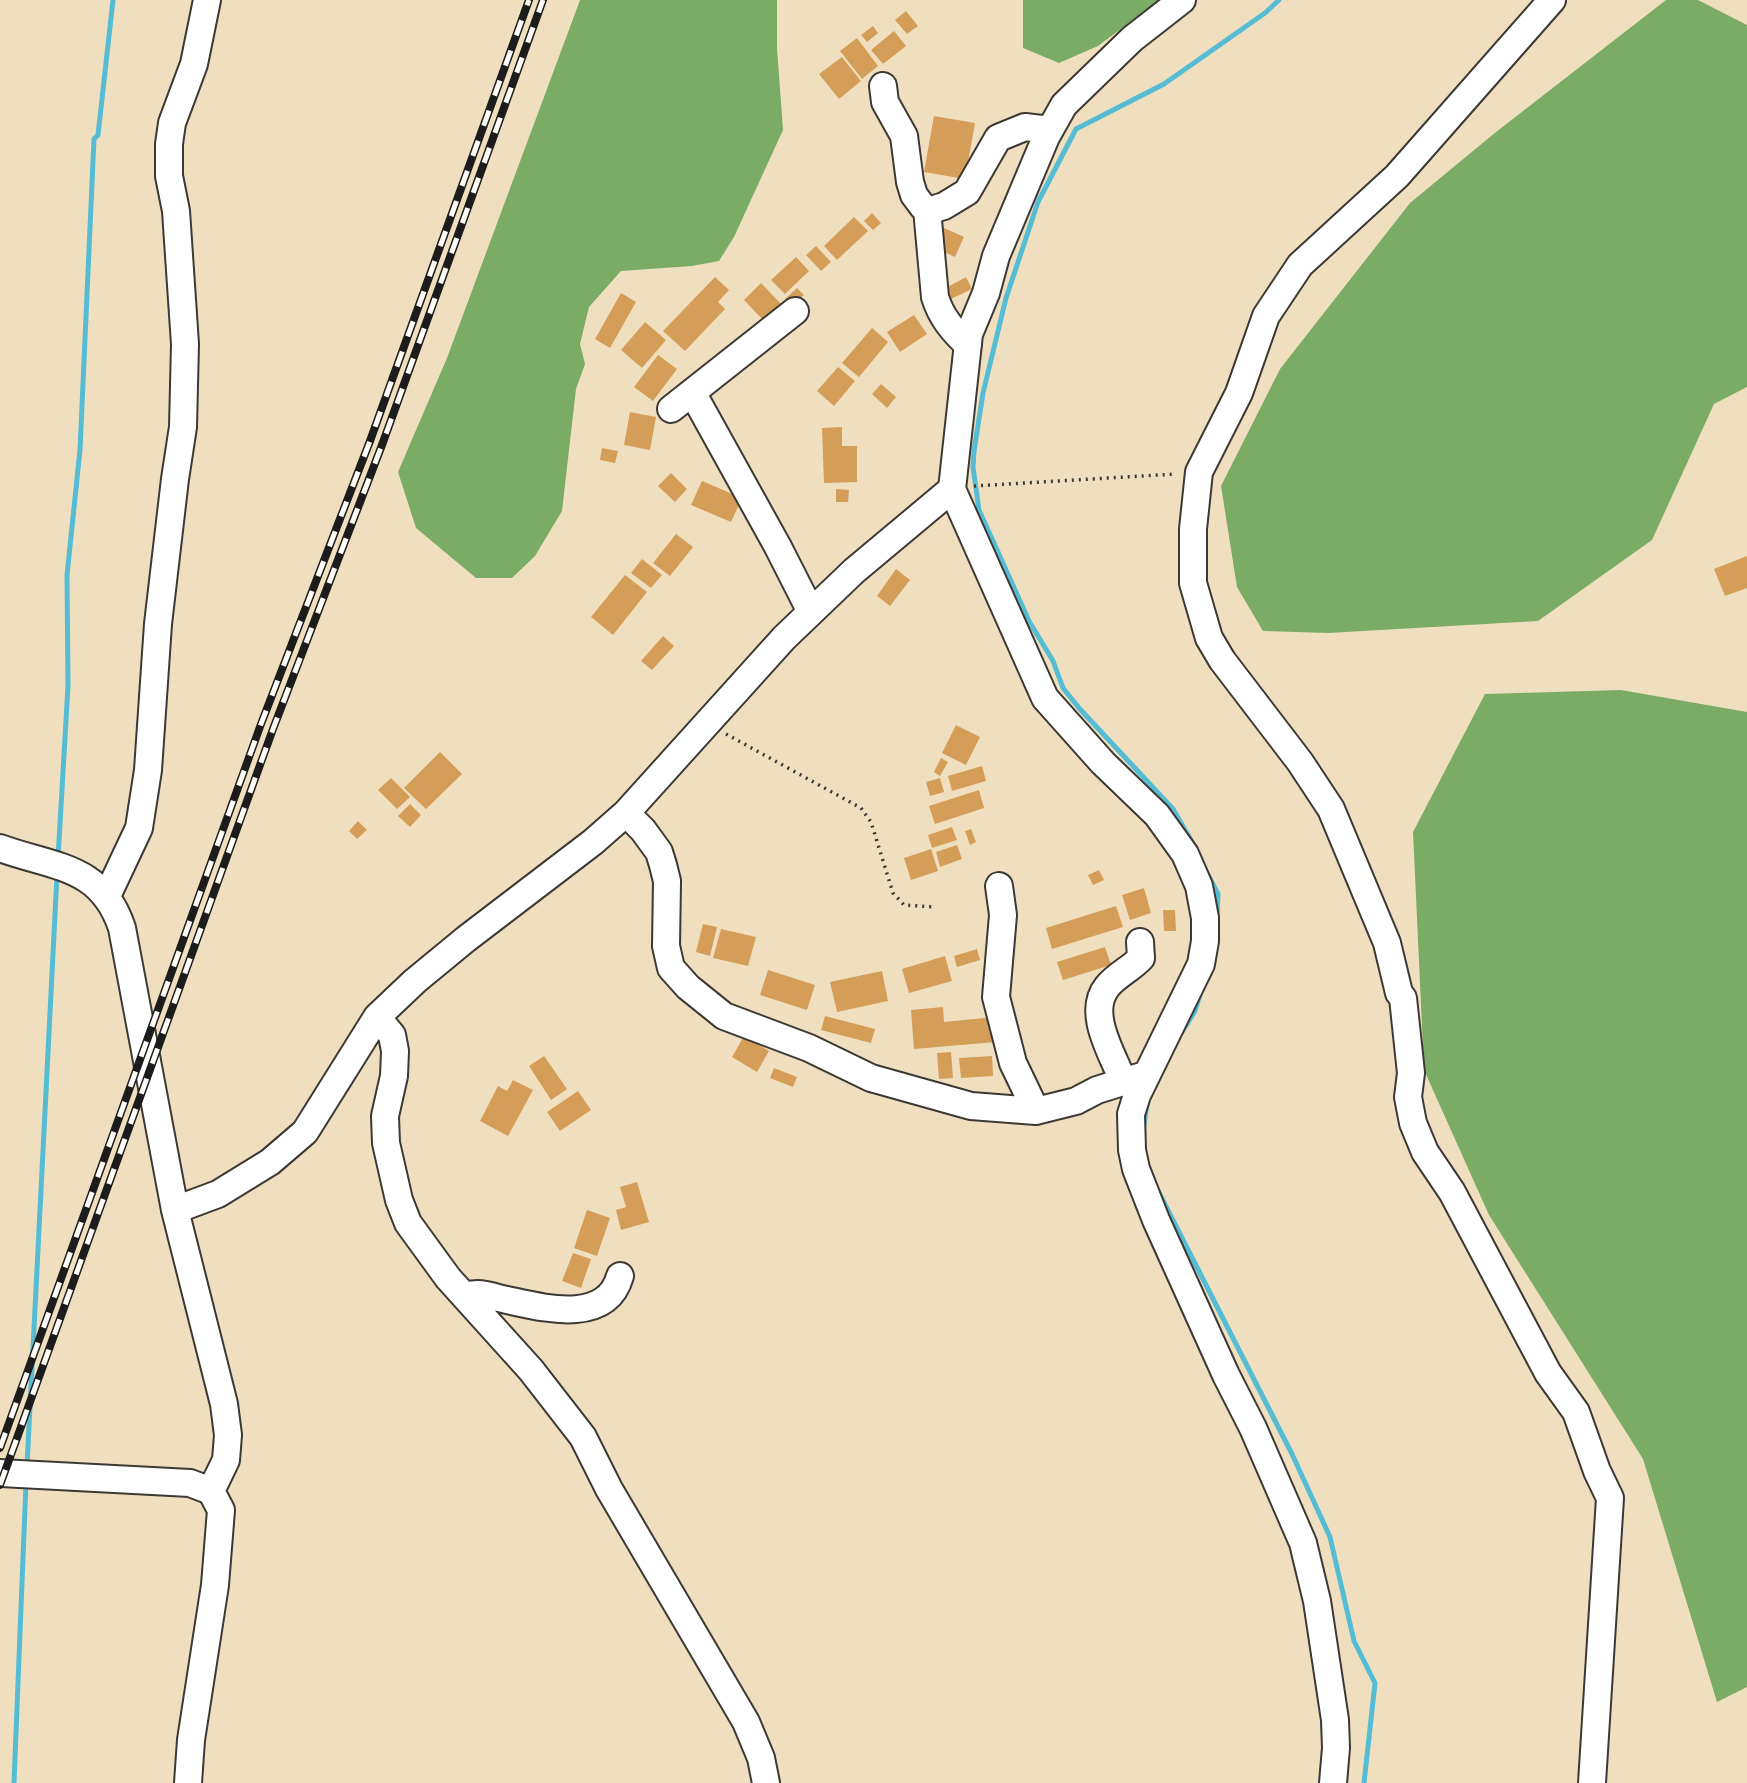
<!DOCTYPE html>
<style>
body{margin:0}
canvas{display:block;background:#f0dfbf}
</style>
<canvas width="1747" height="1783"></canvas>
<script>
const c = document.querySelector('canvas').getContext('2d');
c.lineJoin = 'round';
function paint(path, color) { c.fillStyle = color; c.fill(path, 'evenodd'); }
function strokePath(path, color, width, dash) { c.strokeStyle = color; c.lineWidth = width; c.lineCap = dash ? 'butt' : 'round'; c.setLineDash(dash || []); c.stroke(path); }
const forest = new Path2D(`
 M580 0H777V48L783 130 734 237 719 261 692 266 621 271 589 307 580 344 585 364 576 389 562 511 535 556 512 578H476L416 528 398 472 447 358Z
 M1023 0H1159L1098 46 1059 63 1023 48Z
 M1666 0H1698L1747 25V387L1714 404 1652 540 1538 621 1328 633 1263 631 1237 587 1221 486 1280 369 1410 203 1496 132Z
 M1621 690 1747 712V1687L1717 1702 1643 1459 1489 1215 1424 1070 1413 832 1485 694Z`);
const stream = new Path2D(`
 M1192 842 1173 809 1079 708 1063 688 1053 661 1029 621 979 510 973 467 974 451 983 393 1006 298 1038 202 1076 129 1164 84 1265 13 1279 0
 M58 858 68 686 67 575 80 450 94 139 98 135 113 0
 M1207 873 1218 894 1217 917
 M1182 1032 1195 1011 1200 994
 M1144 1125 1147 1104
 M1152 1179 1292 1454 1330 1537 1354 1641 1375 1683 1364 1783
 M27 1466 57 875
 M14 1783 26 1483`);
const building = new Path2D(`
 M906 11 918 26 907 34 895 20Z
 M873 26 878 33 867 42 861 35Z
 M894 31 906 46 883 64 871 50Z
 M857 38 878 66 862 79 840 51Z
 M842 57 861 81 839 99 819 74Z
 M934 116 975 123 965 179 924 172Z
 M872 213 881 223 873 230 864 221Z
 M854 217 868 231 837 260 824 246Z
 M944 228 964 237 955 257 935 248Z
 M816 246 831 262 821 271 806 255Z
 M796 257 809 271 785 294 771 280Z
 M715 277 729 290 718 302 725 309 685 351 663 331Z
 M966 277 972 289 947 301 942 290Z
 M761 283 781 304 764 321 744 300Z
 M797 288 804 295 791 306 785 299Z
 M621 293 636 302 610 348 595 339Z
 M914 315 927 334 900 352 887 332Z
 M645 322 666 340 642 368 621 350Z
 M872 328 888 342 859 377 842 363Z
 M658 355 677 369 653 401 634 387Z
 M838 367 855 381 834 406 817 391Z
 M881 384 896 397 887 408 872 394Z
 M630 412 656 417 650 450 624 445Z
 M842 427V446H857V482L824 483 822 428Z
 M602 448 618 451 615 463 600 460Z
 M671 473 687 489 675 502 658 486Z
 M702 481 742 498 731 522 691 505Z
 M836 489 849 490 848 502H836Z
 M676 534 693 547 670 576 653 563Z
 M1747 556V588L1725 596 1714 569Z
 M642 559 662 575 651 588 631 573Z
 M896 569 910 580 890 606 877 596Z
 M625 575 647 592 613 635 591 617Z
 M663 636 674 646 652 670 641 661Z
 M956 725 980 737 966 765 942 753Z
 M440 752 462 774 426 809 404 788Z
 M941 758 948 762 940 776 934 772Z
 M982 766 986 781 952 791 948 776Z
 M391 778 410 797 397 809 378 790Z
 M940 778 944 792 930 796 926 782Z
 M979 790 984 808 935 824 929 806Z
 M410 804 421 815 410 827 398 816Z
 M358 821 367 830 357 839 349 831Z
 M952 827 957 840 932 848 928 835Z
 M971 829 976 842 970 845 965 831Z
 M957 845 962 859 940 867 936 852Z
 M931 849 938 871 911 880 904 858Z
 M1099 870 1104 880 1093 885 1088 875Z
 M1144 888 1151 913 1130 920 1122 895Z
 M1116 906 1123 927 1052 949 1046 928Z
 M1163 910H1175L1176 931H1164Z
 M703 924 717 927 710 956 696 952Z
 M721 929 756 937 748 966 713 958Z
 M1105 947 1111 965 1063 980 1057 962Z
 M977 949 980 960 957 967 954 956Z
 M945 956 952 981 909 993 902 969Z
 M768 970 815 985 807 1010 760 995Z
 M882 971 888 1001 837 1012 830 982Z
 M943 1007 944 1022 994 1017 996 1042 914 1049 911 1010Z
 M825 1016 875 1029 871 1043 821 1030Z
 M744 1036 769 1051 757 1072 732 1057Z
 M951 1052 953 1078 939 1079 937 1053Z
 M544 1056 567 1089 551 1100 529 1066Z
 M992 1056 993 1076 961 1078 959 1058Z
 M774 1068 797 1077 793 1087 770 1078Z
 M513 1080 533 1090 508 1136 480 1121 498 1086 507 1091Z
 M578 1091 591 1110 560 1131 547 1112Z
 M637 1182 649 1222 621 1230 616 1210 626 1207 620 1187Z
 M587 1210 610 1218 597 1256 574 1248Z
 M573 1253 591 1259 581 1288 562 1281Z`);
const path = new Path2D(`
 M974 486 1176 474
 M726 734 861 808 871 822 893 893 904 905 936 907`);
const minor = new Path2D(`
 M1182 0 1132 39 1064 105 1046 137 996 256 986 293 969 334 952 489 1045 698 1103 763 1157 815 1185 854 1199 886 1205 918V941L1201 964 1137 1095 1131 1114 1132 1150 1136 1169 1156 1220 1226 1375 1253 1428 1303 1543 1317 1601 1335 1720 1336 1748 1333 1783
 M1552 0 1397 176 1300 265 1266 316 1239 393 1199 472 1193 529V583L1209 638 1222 660 1300 762 1331 809 1387 943 1399 993 1403 998 1411 1073 1408 1097 1413 1123 1425 1152 1452 1192 1548 1373 1576 1412 1597 1471 1610 1498 1592 1783
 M883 86 885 102 904 136 910 182 914 195 923 207 931 210 944 206 967 192 998 138 1025 127 1050 130
 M927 209 935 297C941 317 953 331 968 345
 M695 392 697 401 778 547 811 612
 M671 409 795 311
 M626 813 643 830 659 852 663 865 667 881 666 946 671 968 688 987 724 1016 809 1048 871 1078 971 1106 1036 1111 1076 1101 1097 1090 1145 1075
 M0 848C55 868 101 865 122 928L175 1210 224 1404 228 1435 226 1460 211 1491
 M999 886 1003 915 996 997 1013 1063 1036 1111
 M107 896 139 828 148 770 158 624 175 479 183 427 185 344 176 211 169 176V144L172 123 194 64 207 0
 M377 1017 392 1035 395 1051 394 1076 385 1116 386 1143 399 1200 408 1223 448 1278 531 1370 583 1437 609 1489 746 1722 761 1758 766 1783
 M1123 1081C1113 1055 1086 1013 1107 987 1116 975 1131 969 1141 958L1140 942
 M175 1210 218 1194 270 1162 305 1132 377 1017 415 981 466 939 593 842 626 813 784 638 854 571 952 489
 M465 1296C480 1291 492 1297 507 1300 544 1308 606 1325 620 1276
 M0 1473 190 1483 211 1491 221 1510 215 1585 191 1740 188 1783`);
const rail = new Path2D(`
 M0 1448 261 724 370 441 529 0
 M0 1485 273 729 382 445 543 0`);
paint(forest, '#7bac66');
strokePath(stream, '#56bcd4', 5);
paint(building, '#d49e59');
strokePath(minor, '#3c3934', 30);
strokePath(path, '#3c3934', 3.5, [2, 5]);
strokePath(minor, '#fff', 26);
strokePath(rail, '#1c1c1c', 8);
strokePath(rail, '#fdfcf7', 5, [16]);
</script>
